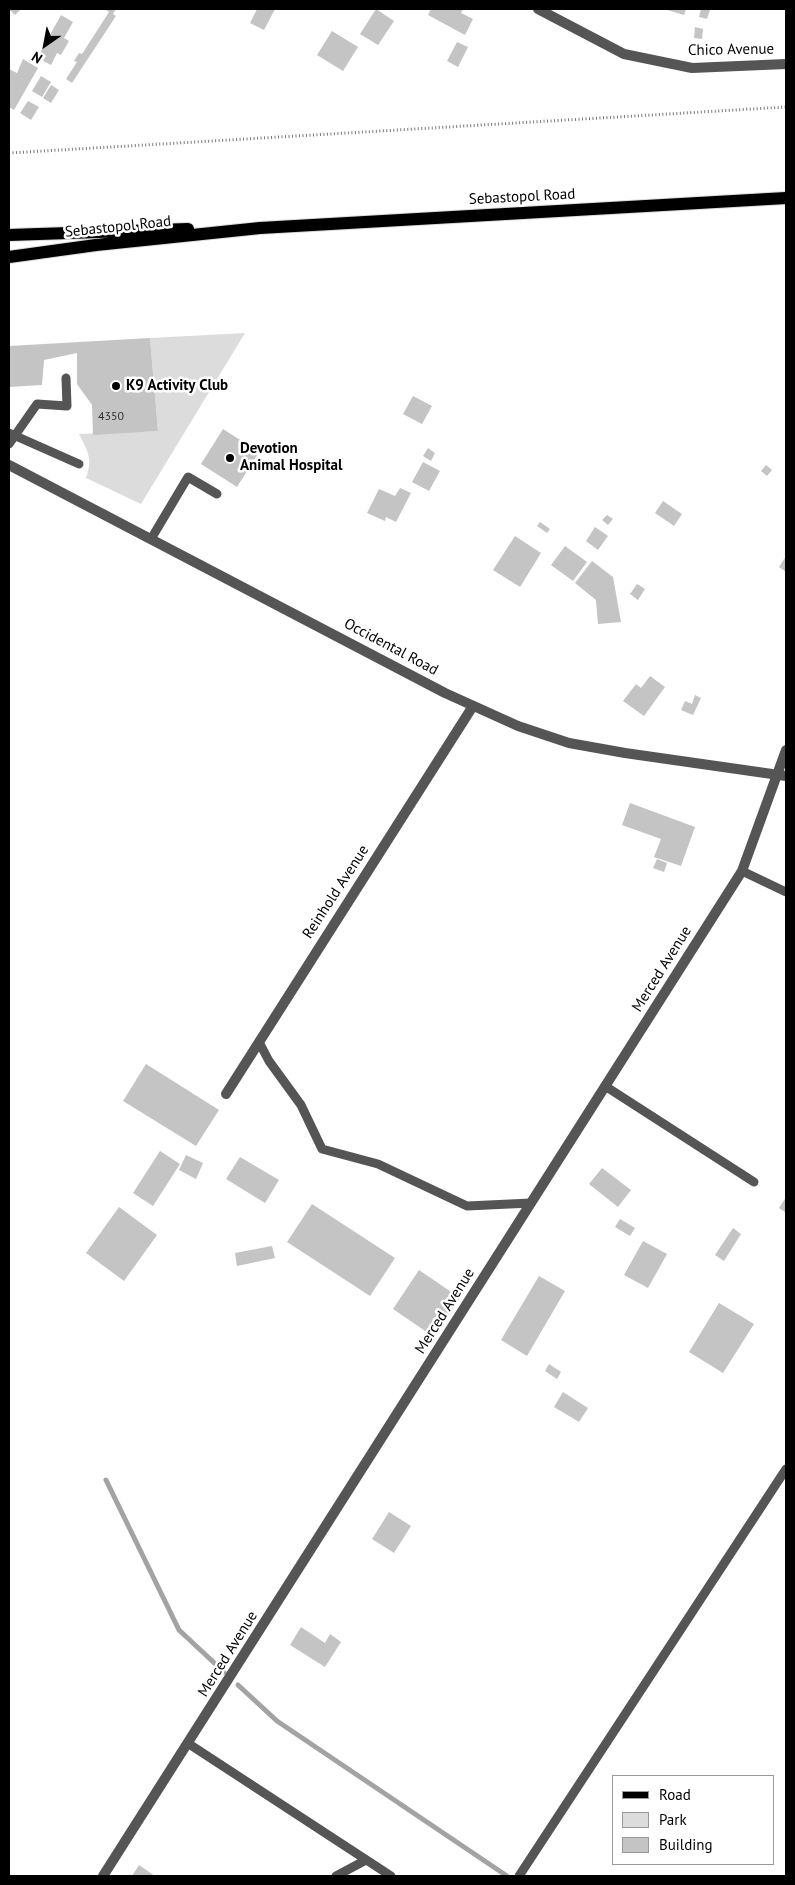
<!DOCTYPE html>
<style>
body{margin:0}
#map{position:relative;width:795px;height:1885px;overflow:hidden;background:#fff;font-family:"PT Sans",sans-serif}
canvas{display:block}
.frame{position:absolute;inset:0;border:10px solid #000;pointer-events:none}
.legend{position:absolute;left:612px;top:1775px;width:162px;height:90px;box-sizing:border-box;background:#fff;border:1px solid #999;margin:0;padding:6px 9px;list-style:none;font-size:15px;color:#000}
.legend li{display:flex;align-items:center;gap:10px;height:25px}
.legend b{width:25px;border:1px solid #999}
.north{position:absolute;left:20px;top:20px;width:50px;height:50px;-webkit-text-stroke:4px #fff;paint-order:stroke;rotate:213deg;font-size:14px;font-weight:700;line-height:20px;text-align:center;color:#000}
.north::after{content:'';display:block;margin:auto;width:18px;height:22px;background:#000;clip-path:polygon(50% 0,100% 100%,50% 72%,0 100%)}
</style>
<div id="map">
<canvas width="795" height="1885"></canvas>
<div class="frame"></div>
<ul class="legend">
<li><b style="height:6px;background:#000"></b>Road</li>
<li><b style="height:14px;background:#dcdcdc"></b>Park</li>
<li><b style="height:14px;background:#c4c4c4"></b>Building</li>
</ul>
<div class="north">N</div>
</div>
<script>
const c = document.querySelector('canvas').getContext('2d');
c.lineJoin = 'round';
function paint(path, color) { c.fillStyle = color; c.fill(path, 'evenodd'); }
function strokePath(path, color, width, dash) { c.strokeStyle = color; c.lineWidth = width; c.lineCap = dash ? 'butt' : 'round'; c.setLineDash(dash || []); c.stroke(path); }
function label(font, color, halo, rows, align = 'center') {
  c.font = font + ' "PT Sans",sans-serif'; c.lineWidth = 5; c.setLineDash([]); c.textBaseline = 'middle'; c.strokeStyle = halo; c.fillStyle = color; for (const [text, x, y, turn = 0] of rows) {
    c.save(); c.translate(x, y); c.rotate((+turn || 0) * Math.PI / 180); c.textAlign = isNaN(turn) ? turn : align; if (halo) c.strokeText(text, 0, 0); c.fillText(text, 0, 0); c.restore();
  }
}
const green = new Path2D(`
 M245 333 141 504 86 478C93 459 88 452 79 434L158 431 150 338Z`);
const stream = new Path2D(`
 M106 1480 179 1630 224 1672
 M238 1685 277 1721 507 1876`);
const building = new Path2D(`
 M9 9H21L15 15Z
 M104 9H116L113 14 116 16 72 83 66 79 77 62 74 61 79 53 82 54 109 12Z
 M257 9H275L264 30 250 23Z
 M376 9 394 21 378 45 360 34Z
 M431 9H463L461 13 473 19 465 35 428 15Z
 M664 9H686L684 15Z
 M701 9 710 10 707 19 699 17Z
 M61 15 73 22 64 38 69 41 61 55 57 53 51 65 43 61 46 56 40 53Z
 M695 27 703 29 702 39 694 38Z
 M332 31 358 47 343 71 317 55Z
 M457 42 468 47 458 67 447 61Z
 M23 59 38 68 14 110 9 107V69L17 73Z
 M41 76 51 82 42 97 32 91Z
 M51 85 59 90 51 103 43 98Z
 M28 101 39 107 31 120 20 113Z
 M150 338 158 431 93 435 92 405 77 384V353L44 360 42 385 9 387V346Z
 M413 396 432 406 422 424 403 414Z
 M223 429 259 452 237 487 201 464Z
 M428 448 435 453 431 461 423 456Z
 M423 462 440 471 429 491 412 482Z
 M766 465 772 470 767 476 761 471Z
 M400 488 411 493 396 522 386 517 385 521 367 513 379 489 395 496Z
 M663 501 682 514 674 526 655 513Z
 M607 515 613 519 608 525 602 520Z
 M540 522 550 529 547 533 537 526Z
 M595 527 608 536 598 550 586 541Z
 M515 536 541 553 520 587 493 570Z
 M565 546 587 562 573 581 551 565Z
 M786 556V572L779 567Z
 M592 561 613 577 621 622 598 624 596 600 575 583Z
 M637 584 645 589 638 600 630 594Z
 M650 676 665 687 644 716 623 701 636 684 641 688Z
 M695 695 701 698 693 715 681 710 685 701 692 704Z
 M630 803 695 827 681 866 654 857 661 839 622 825Z
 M657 859 667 863 664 872 653 868Z
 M146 1064 219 1110 196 1146 123 1101Z
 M160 1151 180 1164 153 1206 133 1193Z
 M186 1155 203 1163 196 1179 179 1170Z
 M240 1157 279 1180 265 1203 226 1179Z
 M602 1168 631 1190 618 1207 589 1184Z
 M786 1197V1209L785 1212 779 1208Z
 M312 1204 395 1258 370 1296 287 1242Z
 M119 1207 157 1235 124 1281 86 1253Z
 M620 1219 635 1228 630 1236 615 1227Z
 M733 1228 741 1234 724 1261 715 1255Z
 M643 1241 667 1254 648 1288 624 1275Z
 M272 1246 275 1258 237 1266 235 1253Z
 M419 1270 460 1298 434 1337 393 1309Z
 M539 1276 565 1291 527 1356 501 1340Z
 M719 1303 754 1324 723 1373 689 1352Z
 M549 1364 561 1372 557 1379 545 1371Z
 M563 1392 588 1408 579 1422 554 1407Z
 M389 1512 411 1526 394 1553 372 1539Z
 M301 1627 325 1643 330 1634 341 1642 325 1667 290 1645Z
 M139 1865 155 1876H132Z`);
const path = new Path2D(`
 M9 153 786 107`);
const service = new Path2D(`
 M9 433 79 464
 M9 444 37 404 67 406 66 378
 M151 539 188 477 217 494
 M742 871 786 892
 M259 1042 269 1061 301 1105 322 1149 378 1164 467 1206 531 1203
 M605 1086 754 1182
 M189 1744 391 1876
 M336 1876 366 1860
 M519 1876 786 1469`);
const minor = new Path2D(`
 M538 9 624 54 692 68 786 64
 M226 1094 473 706
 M103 1876 742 871 786 750`);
const tertiary = new Path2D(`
 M9 465 445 693 518 726 569 743 625 753 786 776`);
const primary = new Path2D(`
 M9 235 188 229
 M9 257 96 245 260 228 786 198`);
const markers = [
 [116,386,5,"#000"],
 [230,458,5,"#000"]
];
const numberNames = [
 ["4350",111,417]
];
const streetNames = [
 ["Chico Avenue",731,50,-1],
 ["Sebastopol Road",522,197,-3],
 ["Sebastopol Road",118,227,-6],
 ["Occidental Road",391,647,28],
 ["Reinhold Avenue",336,892,-57],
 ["Merced Avenue",662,969,-58],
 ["Merced Avenue",445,1311,-58],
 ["Merced Avenue",228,1654,-58]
];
const poiNames = [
 ["K9 Activity Club",126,386],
 ["Devotion",240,449],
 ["Animal Hospital",240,466]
];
paint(green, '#dcdcdc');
strokePath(stream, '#a3a3a3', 5);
paint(building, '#c4c4c4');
strokePath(primary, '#dbdbdb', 14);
strokePath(path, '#777', 3, [1, 2.5]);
strokePath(service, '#555', 9);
strokePath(minor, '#555', 10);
strokePath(tertiary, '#555', 10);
strokePath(primary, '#000', 12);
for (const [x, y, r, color] of markers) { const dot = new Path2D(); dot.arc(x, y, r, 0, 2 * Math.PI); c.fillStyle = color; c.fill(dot); strokePath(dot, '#fff', 2); }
label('12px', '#313131', null, numberNames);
label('15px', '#000', '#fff', streetNames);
label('bold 15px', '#000', '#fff', poiNames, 'left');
</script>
